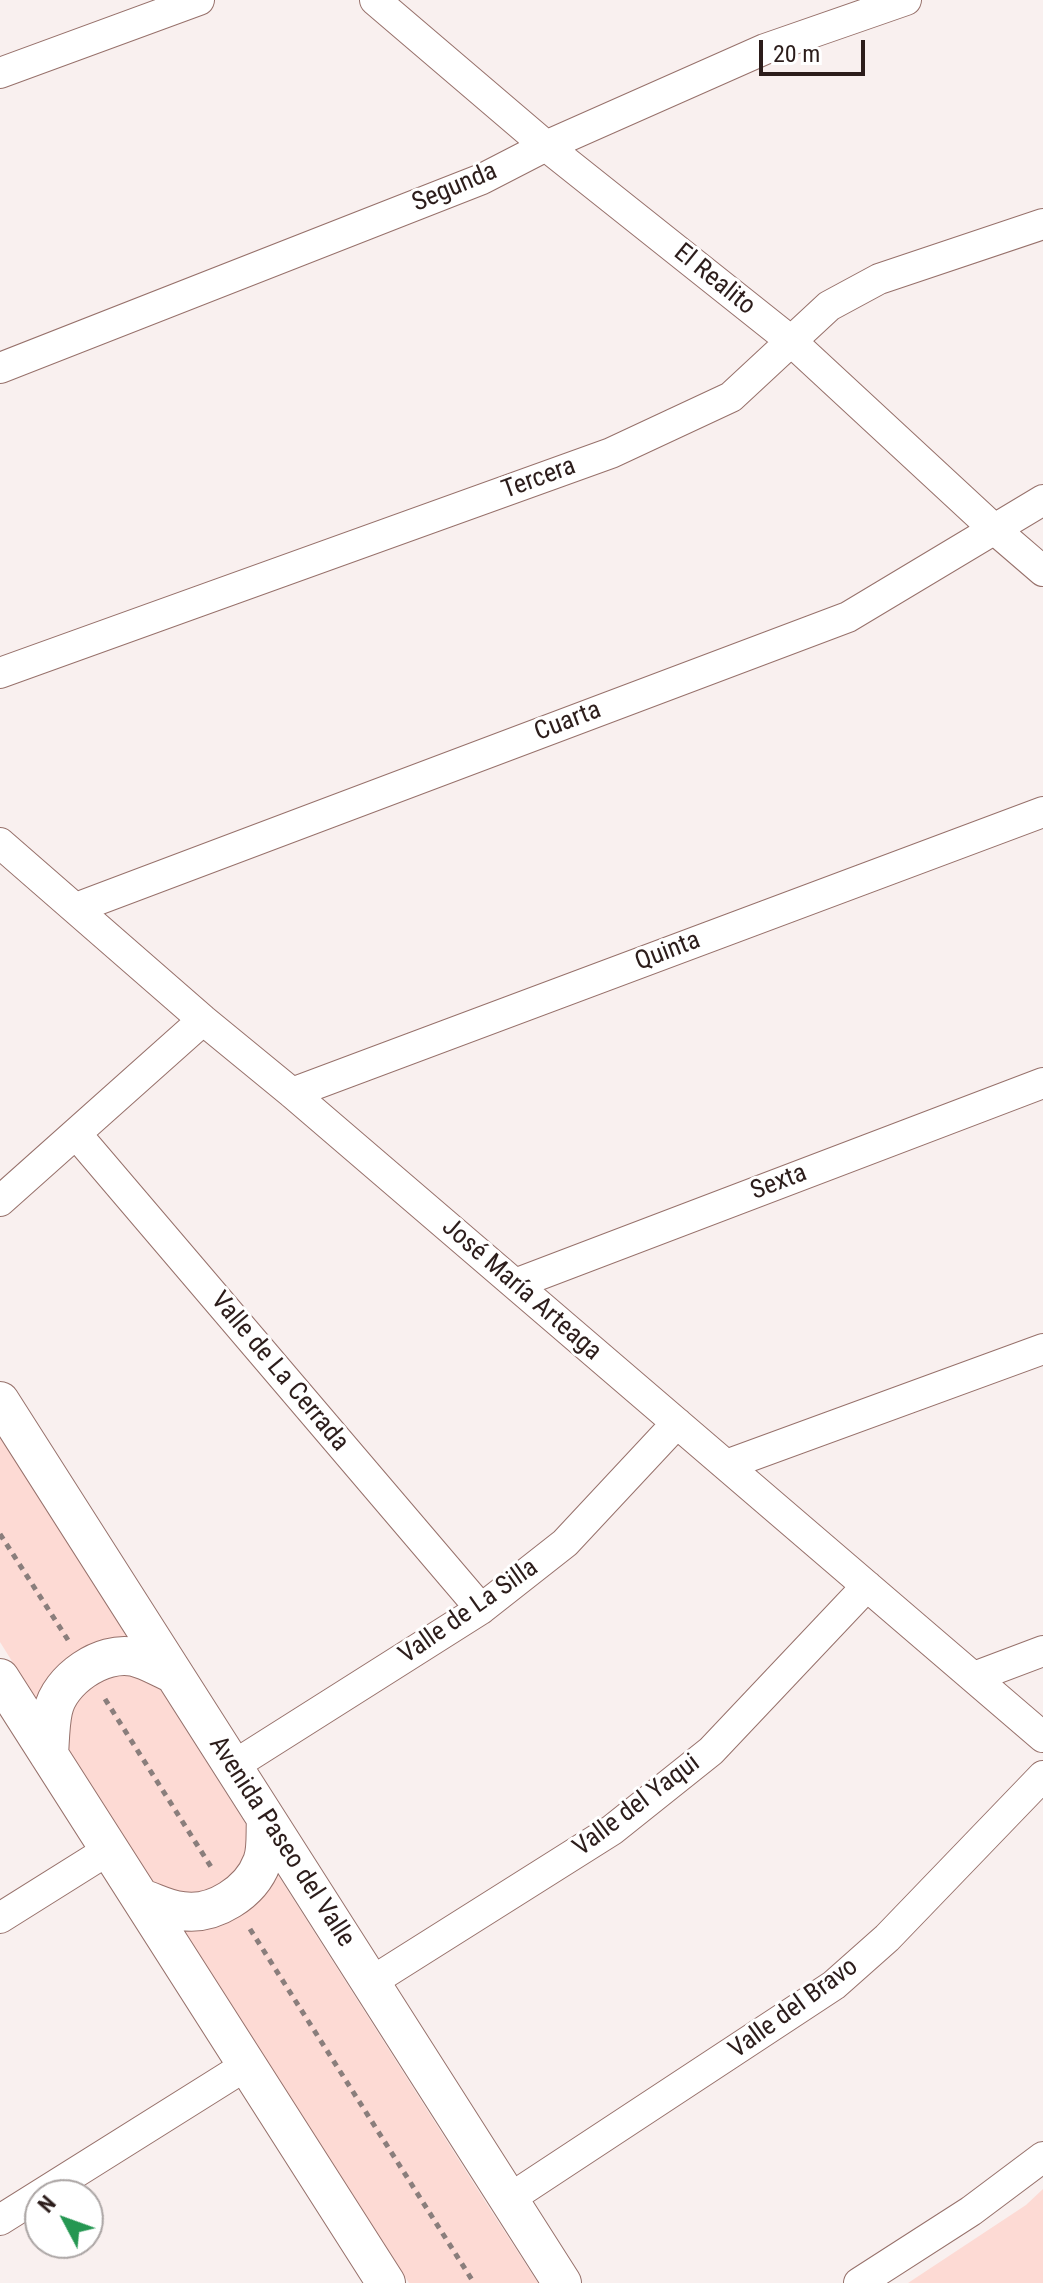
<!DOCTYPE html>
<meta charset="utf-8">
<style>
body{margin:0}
#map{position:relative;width:1043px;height:2283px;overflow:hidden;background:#f9f0ef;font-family:"Roboto Condensed",sans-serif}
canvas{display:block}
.north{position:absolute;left:24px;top:2179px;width:80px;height:80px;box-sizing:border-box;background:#fff;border:2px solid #aba5a4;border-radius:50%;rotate:311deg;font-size:22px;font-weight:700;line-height:32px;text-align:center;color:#2c1d1b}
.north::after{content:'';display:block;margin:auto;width:28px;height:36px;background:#259752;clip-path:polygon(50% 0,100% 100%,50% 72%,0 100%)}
.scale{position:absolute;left:759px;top:40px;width:106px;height:36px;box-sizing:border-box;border:4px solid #2c1d1b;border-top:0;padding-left:10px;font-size:24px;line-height:28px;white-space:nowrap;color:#2c1d1b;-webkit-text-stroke:6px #fff;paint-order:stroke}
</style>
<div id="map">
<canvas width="1043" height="2283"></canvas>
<div class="north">N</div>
<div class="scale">20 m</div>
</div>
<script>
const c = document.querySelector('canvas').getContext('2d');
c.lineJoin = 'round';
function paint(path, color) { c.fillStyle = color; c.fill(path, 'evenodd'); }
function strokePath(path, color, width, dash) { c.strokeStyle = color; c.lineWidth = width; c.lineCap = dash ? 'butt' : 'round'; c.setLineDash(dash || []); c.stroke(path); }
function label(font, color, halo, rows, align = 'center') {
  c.font = font + ' "Roboto Condensed",sans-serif'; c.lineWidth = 6; c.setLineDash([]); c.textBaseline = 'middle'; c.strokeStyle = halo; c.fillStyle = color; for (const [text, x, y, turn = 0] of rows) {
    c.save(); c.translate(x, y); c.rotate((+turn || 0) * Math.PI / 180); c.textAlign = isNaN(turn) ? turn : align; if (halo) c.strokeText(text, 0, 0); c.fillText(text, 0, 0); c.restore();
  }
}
const green = new Path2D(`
 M0 1437 490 2209 538 2283H409L20 1674 0 1642Z
 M1043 2189V2283H908L1026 2205Z`);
const path = new Path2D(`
 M0 1534 68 1640
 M105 1699 213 1870
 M250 1929 474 2283`);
const minor = new Path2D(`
 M375 0 546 146 791 341 993 528 1043 571
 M0 73 199 0
 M0 368 482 179 546 146 765 49 906 0
 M0 673 611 453 731 397 829 306 879 279 1043 224
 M0 843 203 1020 292 1093 1043 1737
 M76 908 848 617 1043 500
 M292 1093 1043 812
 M77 1135 481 1609
 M0 1201 203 1020
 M515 1284 1043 1083
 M726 1465 1043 1349
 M974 1677 1043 1651
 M233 1766 481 1609 565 1543 677 1423
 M0 1918 110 1849
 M371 1982 612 1830 711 1751 867 1586
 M509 2199 834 1985 887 1938 1043 1776
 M0 2220 247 2065
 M859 2283 971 2211 1043 2157`);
const tertiary = new Path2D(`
 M0 1401 562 2283
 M0 1678 386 2283
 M49 1755C50 1741 50 1725 53 1711 59 1680 102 1650 134 1657 147 1660 162 1669 174 1674
 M141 1898C154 1902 168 1910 182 1911 214 1916 251 1892 262 1862 267 1850 265 1832 266 1819`);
const streetNames = [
 ["Segunda",455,188,-23],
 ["El Realito",714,280,39],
 ["Tercera",539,479,-20],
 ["Cuarta",568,722,-21],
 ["Quinta",668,952,-21],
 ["Sexta",779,1183,-21],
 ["José María Arteaga",521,1290,41],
 ["Valle de La Cerrada",279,1372,50],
 ["Valle de La Silla",469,1612,-35],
 ["Valle del Yaqui",637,1806,-37],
 ["Avenida Paseo del Valle",281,1842,57],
 ["Valle del Bravo",794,2009,-36]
];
paint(green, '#fddad4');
strokePath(minor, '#97716b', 32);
strokePath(tertiary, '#97716b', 40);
strokePath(path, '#8a7e7c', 5, [6, 6]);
strokePath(minor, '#fff', 30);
strokePath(tertiary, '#fff', 38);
label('26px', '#2c1d1b', '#fff', streetNames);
</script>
